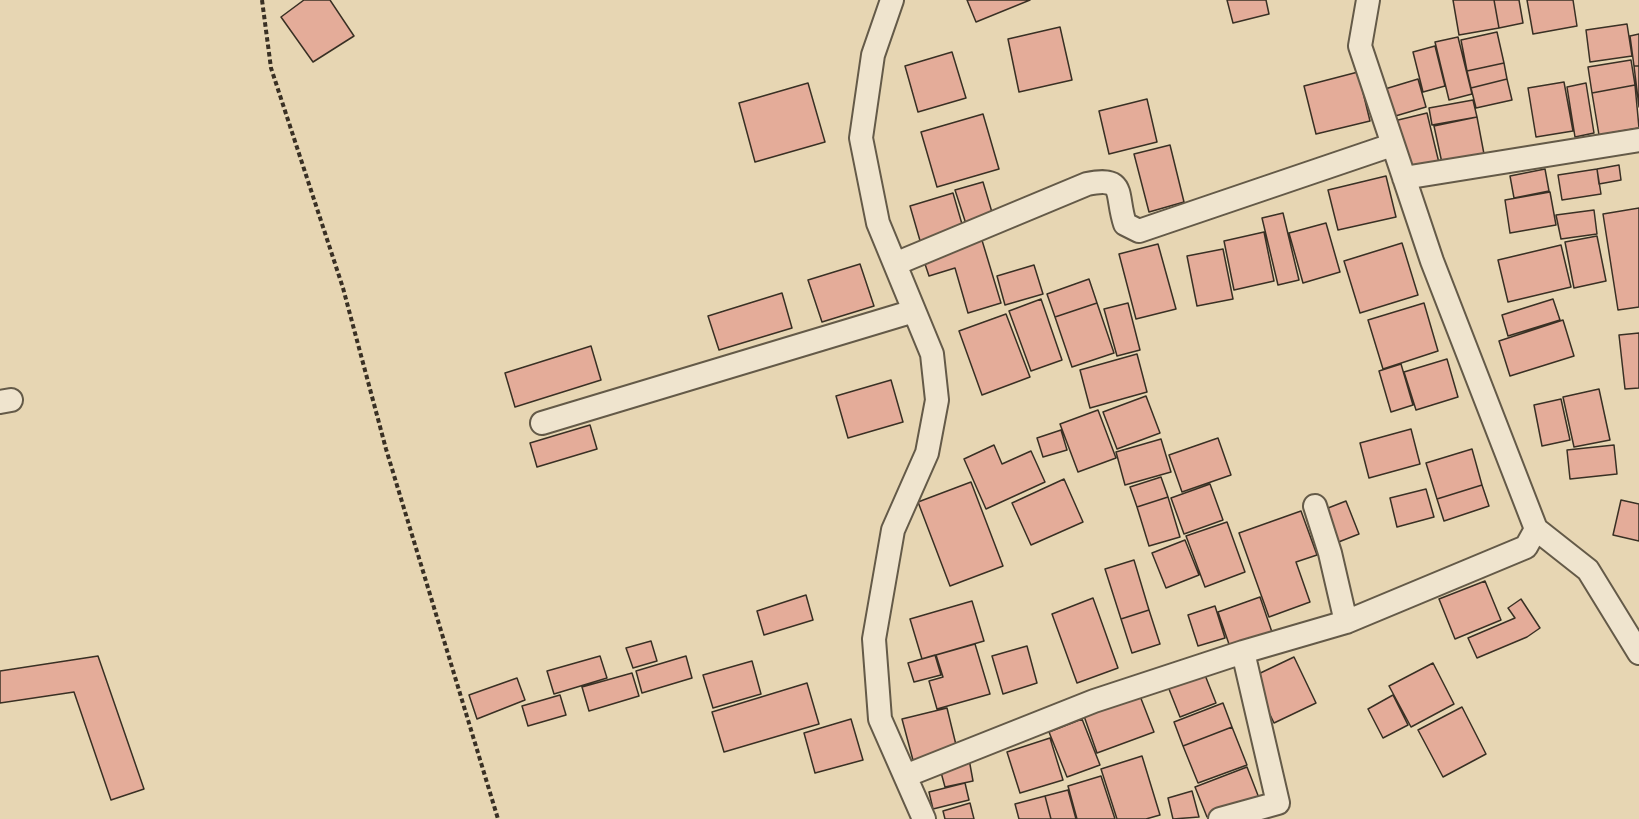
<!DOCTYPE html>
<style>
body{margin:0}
canvas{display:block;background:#e7d6b3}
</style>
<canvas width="1639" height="819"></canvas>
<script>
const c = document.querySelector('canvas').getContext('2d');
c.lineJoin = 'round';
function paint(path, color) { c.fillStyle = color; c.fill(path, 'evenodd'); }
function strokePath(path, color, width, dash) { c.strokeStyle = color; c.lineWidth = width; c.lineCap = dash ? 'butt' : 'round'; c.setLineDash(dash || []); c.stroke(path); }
const building = new Path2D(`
 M304 0H330L354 36 313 62 281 17Z
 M967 0H1030L976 22Z
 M1227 0H1266L1269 14 1233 23Z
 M1453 0H1494L1499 28 1459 35Z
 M1494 0H1519L1523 23 1499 28Z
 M1527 0H1573L1577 26 1533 34Z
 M1627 24 1632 56 1590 62 1586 30Z
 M1060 27 1072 80 1019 92 1008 39Z
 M1497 32 1504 63 1467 71 1461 40Z
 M1639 34V66H1634L1630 36Z
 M1458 37 1472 94 1449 100 1435 42Z
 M1435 46 1445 86 1423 92 1413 52Z
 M952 52 966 98 918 112 905 66Z
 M1631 60 1635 85 1592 93 1588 67Z
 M1504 63 1507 79 1471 88 1467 71Z
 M1634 66H1639V107Z
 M1358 72 1370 121 1316 134 1304 86Z
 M1418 79 1426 107 1392 117 1385 89Z
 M1507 79 1512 100 1476 108 1471 88Z
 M1564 82 1573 131 1536 137 1528 88Z
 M808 83 825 142 755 162 739 103Z
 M1586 83 1594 133 1575 137 1567 87Z
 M1635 85 1639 128 1599 135 1592 93Z
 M1147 99 1157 142 1109 154 1099 111Z
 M1473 100 1477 117 1432 125 1429 108Z
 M1427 113 1440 167 1407 175 1394 121Z
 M983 114 999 169 937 187 921 132Z
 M1477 117 1484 154 1442 163 1434 126Z
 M1170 145 1184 202 1149 212 1134 154Z
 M1619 165 1621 180 1599 184 1597 169Z
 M1545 169 1549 191 1514 198 1510 176Z
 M1597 169 1601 194 1562 200 1558 175Z
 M1386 176 1396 217 1338 230 1328 190Z
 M983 182 994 219 967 227 955 190Z
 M1550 192 1556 225 1510 233 1505 200Z
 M953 193 964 231 921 244 910 206Z
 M1639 208V307L1618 310 1603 214Z
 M1594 210 1597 234 1561 239 1556 215Z
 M1283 213 1299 280 1278 285 1262 218Z
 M1326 223 1340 272 1303 283 1289 233Z
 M1264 232 1274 281 1234 290 1224 241Z
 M1597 236 1606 281 1574 288 1565 242Z
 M981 237 1001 303 968 313 955 268 929 276 922 255Z
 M1402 243 1418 295 1360 313 1344 261Z
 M1158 244 1176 309 1136 319 1119 254Z
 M1561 245 1571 287 1508 302 1498 260Z
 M1223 249 1233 299 1197 306 1187 256Z
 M860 264 874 306 822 322 808 280Z
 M1034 265 1043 294 1005 305 997 276Z
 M1089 279 1097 303 1055 317 1047 294Z
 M782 293 792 328 719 350 708 316Z
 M1041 299 1062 360 1031 371 1009 311Z
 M1553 299 1560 320 1508 336 1502 315Z
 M1097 303 1114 353 1072 367 1055 317Z
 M1128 303 1140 350 1117 356 1104 309Z
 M1424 303 1438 351 1383 369 1368 320Z
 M1006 314 1030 377 982 395 959 331Z
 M1563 320 1574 356 1510 376 1499 341Z
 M1639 333V388L1625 389 1619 335Z
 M591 346 601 380 515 407 505 373Z
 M1137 354 1147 392 1090 408 1080 370Z
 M1447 359 1458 397 1416 410 1404 372Z
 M1401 364 1413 405 1391 412 1379 371Z
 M891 380 903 422 848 438 836 396Z
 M1599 389 1610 440 1574 447 1563 397Z
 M1146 396 1160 433 1117 449 1103 412Z
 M1561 399 1570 440 1542 446 1534 405Z
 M1098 410 1116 458 1078 472 1060 424Z
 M590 425 597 449 537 467 530 443Z
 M1411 429 1420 464 1369 478 1360 443Z
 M1061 430 1067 450 1043 457 1037 438Z
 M1218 438 1231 475 1182 492 1169 455Z
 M1161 439 1171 472 1125 485 1116 452Z
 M994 445 1002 464 1031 451 1045 482 986 509 964 459Z
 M1614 445 1617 474 1570 479 1567 450Z
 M1472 449 1482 485 1437 499 1426 463Z
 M1161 477 1168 497 1137 507 1130 487Z
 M1064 479 1083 522 1031 545 1012 503Z
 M971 482 1003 566 950 586 918 502Z
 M1210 484 1223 520 1184 534 1171 498Z
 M1482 485 1489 506 1444 521 1437 499Z
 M1426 489 1434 517 1397 527 1390 498Z
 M1168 497 1180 537 1149 546 1137 507Z
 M1621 500 1639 504V541L1613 535Z
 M1346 501 1359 534 1336 543 1323 510Z
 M1301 511 1317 555 1296 562 1310 602 1269 617 1239 533Z
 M1227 522 1245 572 1205 587 1186 536Z
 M1185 540 1199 575 1166 588 1152 553Z
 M1134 560 1149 610 1121 619 1105 569Z
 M1485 581 1501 620 1455 639 1439 599Z
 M806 595 813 620 764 635 757 611Z
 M1260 597 1274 638 1232 653 1218 612Z
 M1093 598 1118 668 1077 683 1052 614Z
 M1521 599 1540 628 1527 637 1477 658 1468 638 1515 618 1508 608Z
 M972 601 984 641 922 659 910 619Z
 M1215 606 1225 638 1198 646 1188 615Z
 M1149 610 1160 644 1132 653 1121 619Z
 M651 641 657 661 633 668 626 648Z
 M975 644 990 694 937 709 929 681 943 677 936 655Z
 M1027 646 1037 683 1003 694 992 656Z
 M935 655 941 675 914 682 908 663Z
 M98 656 144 789 111 800 74 692 0 703V671Z
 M600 656 607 678 554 694 547 671Z
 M686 656 692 678 642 693 636 671Z
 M1294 657 1316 703 1274 723 1252 677Z
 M752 661 761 694 713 708 703 675Z
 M1433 663 1454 704 1411 727 1389 686Z
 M1203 670 1216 703 1180 717 1167 684Z
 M632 673 639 696 589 711 582 687Z
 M517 678 525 700 477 719 469 695Z
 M807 683 819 724 724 752 712 712Z
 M560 695 566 715 528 726 522 706Z
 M1393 695 1408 725 1383 738 1368 709Z
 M1140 696 1154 732 1097 753 1084 716Z
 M1223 703 1232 727 1183 746 1174 722Z
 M1462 707 1486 754 1443 777 1418 730Z
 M947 708 958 753 914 764 902 719Z
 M851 719 863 760 815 773 804 733Z
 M1082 719 1100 765 1067 777 1049 732Z
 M1232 727 1247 765 1198 783 1183 746Z
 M1050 738 1063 780 1020 793 1007 752Z
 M1142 756 1160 815 1146 819H1117L1101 769Z
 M969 759 973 781 945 787 939 765Z
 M1247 767 1259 798 1207 817 1195 787Z
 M1101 776 1115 819H1077L1068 786Z
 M965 783 969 800 933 809 929 792Z
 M1068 790 1076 819H1051L1045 796Z
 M1192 791 1199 817 1173 819 1168 798Z
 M1045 796 1051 819H1019L1015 804Z
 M970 803 974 819H945L943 811Z`);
const path = new Path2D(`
 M262 0 271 68 343 288 386 449 498 819`);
const minor = new Path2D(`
 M892 0 873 55 861 138 878 223 932 354 937 400 927 453 893 530 874 639 880 719 924 819
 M1404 178 1639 140
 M895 264 1087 184C1127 176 1115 194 1125 224L1139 231 1392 145
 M0 402 11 400
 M542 423 914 311
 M1315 506 1330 553 1346 622
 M1536 529 1588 570 1639 653
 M905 776 1094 701 1243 652
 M1220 819 1278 803 1243 652 1346 622 1526 547 1536 529 1432 261 1360 46 1368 0`);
paint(building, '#e4ac99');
strokePath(building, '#393024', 1.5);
strokePath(minor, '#645a48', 26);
strokePath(path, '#393024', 4, [4.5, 3]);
strokePath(minor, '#efe4ce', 22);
</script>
